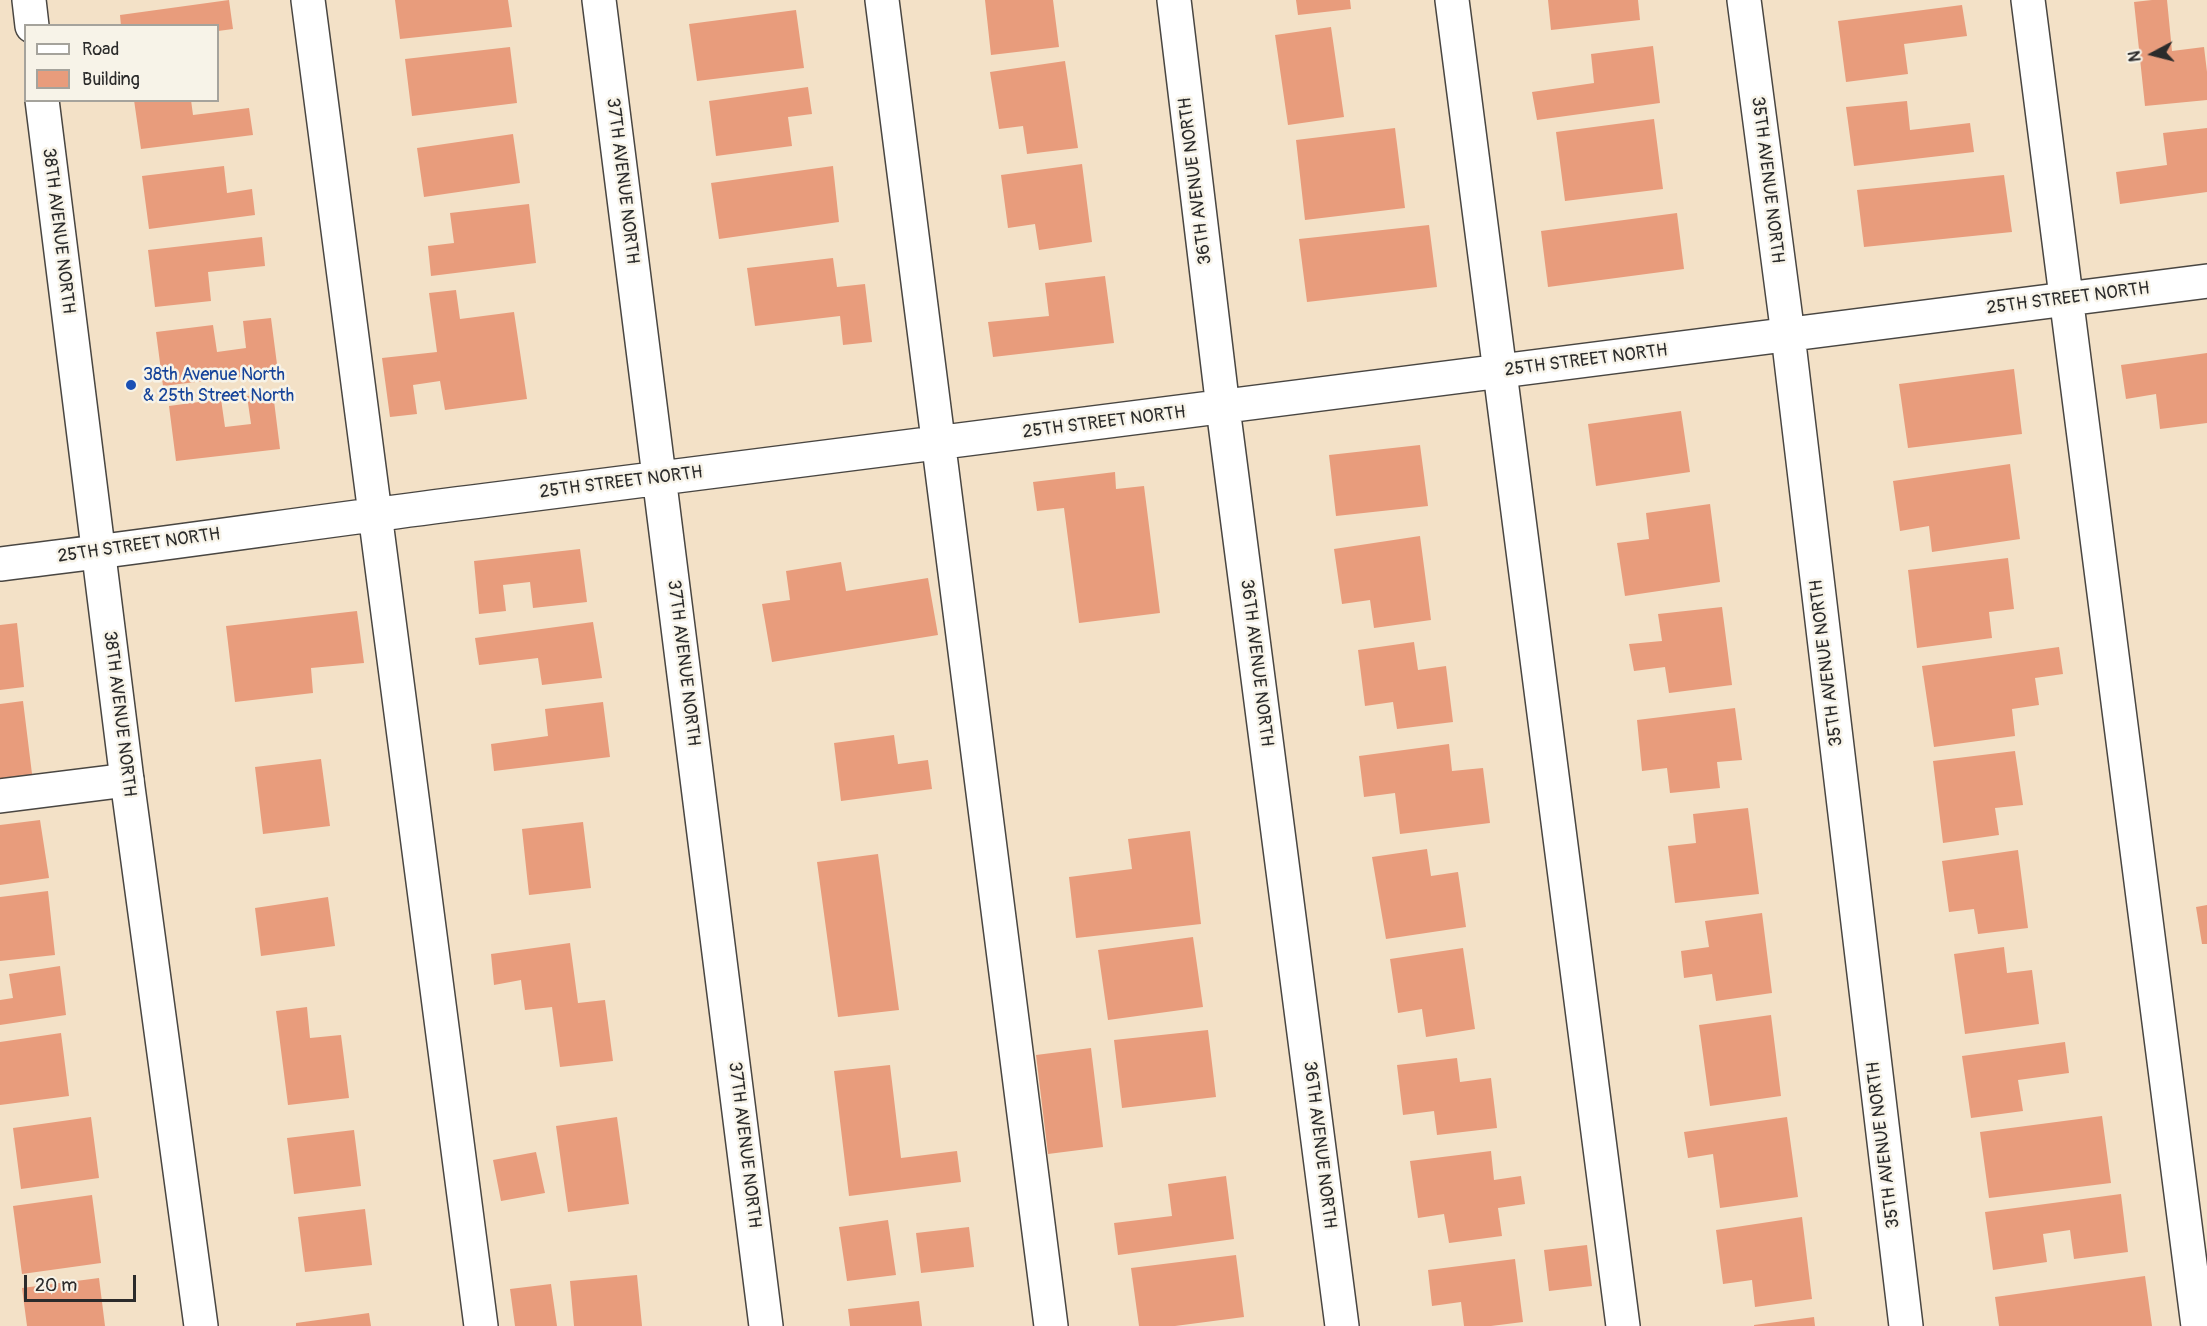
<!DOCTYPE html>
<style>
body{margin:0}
#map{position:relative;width:2207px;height:1326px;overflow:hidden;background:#f3e1c7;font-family:Pangolin,sans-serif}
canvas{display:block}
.legend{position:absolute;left:24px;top:24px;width:195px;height:78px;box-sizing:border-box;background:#f7f3e8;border:2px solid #a5a39c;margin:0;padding:8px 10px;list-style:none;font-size:18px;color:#2b2b2b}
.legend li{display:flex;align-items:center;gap:12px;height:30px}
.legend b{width:30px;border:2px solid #a5a39c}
.north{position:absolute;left:2123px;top:24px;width:60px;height:60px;-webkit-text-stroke:4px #f7f3e8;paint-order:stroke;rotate:263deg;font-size:16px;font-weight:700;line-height:24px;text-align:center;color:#2b2b2b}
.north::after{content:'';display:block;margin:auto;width:21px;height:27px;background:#2b2b2b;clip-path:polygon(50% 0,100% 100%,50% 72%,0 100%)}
.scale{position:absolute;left:24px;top:1275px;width:112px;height:27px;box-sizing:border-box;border:3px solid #2b2b2b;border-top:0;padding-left:8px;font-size:18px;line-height:21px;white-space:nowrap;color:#2b2b2b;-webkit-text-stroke:4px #f7f3e8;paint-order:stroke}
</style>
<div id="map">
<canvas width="2207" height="1326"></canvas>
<ul class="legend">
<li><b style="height:8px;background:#fff"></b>Road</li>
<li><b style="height:16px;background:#e89c7c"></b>Building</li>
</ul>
<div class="north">N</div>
<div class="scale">20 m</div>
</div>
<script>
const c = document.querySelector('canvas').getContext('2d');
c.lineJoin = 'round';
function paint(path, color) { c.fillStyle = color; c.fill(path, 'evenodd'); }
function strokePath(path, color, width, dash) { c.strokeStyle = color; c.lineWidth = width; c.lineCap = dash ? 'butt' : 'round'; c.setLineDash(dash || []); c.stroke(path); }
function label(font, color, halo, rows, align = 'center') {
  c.font = font + ' Pangolin,sans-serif'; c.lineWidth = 5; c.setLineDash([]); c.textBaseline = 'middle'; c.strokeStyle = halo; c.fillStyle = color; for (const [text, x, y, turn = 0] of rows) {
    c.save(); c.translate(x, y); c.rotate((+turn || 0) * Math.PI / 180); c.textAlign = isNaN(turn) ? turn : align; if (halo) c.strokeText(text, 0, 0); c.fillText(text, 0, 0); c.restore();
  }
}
const building = new Path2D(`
 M229 0 233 29 218 31V26H121L120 15Z
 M395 0H508L512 27 400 39Z
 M985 0H1053L1059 47 991 55Z
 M1296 0H1350L1351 9 1298 15Z
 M1548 0H1638L1640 20 1551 30Z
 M2152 0H2167L2172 51 2204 47 2207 72V100L2145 106 2134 2Z
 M1962 5 1967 36 1904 44 1908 74 1846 82 1838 21Z
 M796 10 804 68 697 81 689 24Z
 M1331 27 1344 117 1288 125 1275 35Z
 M1653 46 1660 103 1537 120 1532 92 1594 83 1591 54Z
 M510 47 517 103 412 116 405 59Z
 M1065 61 1078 148 1027 154 1023 126 999 129 990 72Z
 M808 87 812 114 788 117 792 146 716 156 709 101Z
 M134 100H191L193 115 249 108 253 135 141 149Z
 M1907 101 1910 130 1970 123 1974 152 1854 166 1846 107Z
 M1654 119 1663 189 1565 201 1556 132Z
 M1395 128 1405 208 1305 220 1296 140Z
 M2207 128V192L2120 204 2116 172 2167 165 2163 133Z
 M513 134 520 183 424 197 417 148Z
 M1082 164 1092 242 1039 250 1035 224 1008 228 1001 175Z
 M224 166 227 193 252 189 255 215 149 229 142 176Z
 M833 166 839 222 719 239 711 183Z
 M2004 175 2012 232 1864 247 1857 190Z
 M529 204 536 263 431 276 428 246 454 243 450 213Z
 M1677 213 1684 269 1548 287 1541 231Z
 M1429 225 1437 287 1307 302 1299 239Z
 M262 237 265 266 208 272 211 301 155 307 148 250Z
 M833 258 837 287 865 284 872 342 843 345 840 316 755 326 747 268Z
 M1105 276 1114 343 993 357 988 322 1049 316 1045 283Z
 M456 290 460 319 514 312 527 399 445 410 440 381 413 385 417 414 390 417 382 358 437 352 429 293Z
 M271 318 278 372 163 386 156 332 213 325 217 352 246 348 243 321Z
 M2207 353V423L2160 429 2156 394 2126 399 2121 365Z
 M2014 369 2022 434 1908 448 1899 384Z
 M273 393 280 449 176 461 169 406 221 399 225 427 251 424 247 396Z
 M1681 411 1690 472 1596 486 1588 424Z
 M1420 445 1428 506 1336 516 1329 455Z
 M2010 464 2020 539 1932 552 1929 526 1900 531 1893 481Z
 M1115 472 1116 489 1144 486 1160 613 1079 623 1064 508 1037 511 1033 482Z
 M1710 504 1720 582 1625 596 1617 543 1649 539 1646 513Z
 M1420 536 1431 620 1374 628 1370 600 1342 604 1334 549Z
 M580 549 587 602 533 608 530 582 503 585 506 611 479 614 474 561Z
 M2008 558 2014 609 1989 612 1992 638 1917 648 1908 570Z
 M841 562 846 591 928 578 938 635 772 662 762 604 790 600 786 571Z
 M1722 607 1732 685 1669 693 1665 667 1634 671 1629 644 1662 641 1658 614Z
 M357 611 364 663 311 668 313 693 235 702 226 626Z
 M593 622 602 678 542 685 538 658 479 665 475 638Z
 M17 623 24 687 0 690V625Z
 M1414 642 1418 670 1446 666 1453 722 1397 729 1393 702 1365 706 1358 650Z
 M2059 647 2063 674 2035 678 2039 705 2012 709 2015 736 1934 747 1922 666Z
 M23 701 33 782 0 787V704Z
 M603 702 610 757 494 771 491 744 548 736 545 709Z
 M1735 708 1742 760 1717 762 1720 788 1670 793 1667 768 1642 771 1637 720Z
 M894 735 898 764 928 760 932 789 841 801 834 743Z
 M1449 744 1452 771 1483 768 1490 823 1400 834 1395 793 1364 797 1359 756Z
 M2015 751 2023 805 1995 808 1999 835 1943 843 1933 761Z
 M321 759 330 826 263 834 255 767Z
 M1748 808 1759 894 1675 903 1668 846 1696 843 1693 814Z
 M40 820 49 878 0 885V825Z
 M583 822 591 888 529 895 522 829Z
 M1190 831 1201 924 1076 938 1069 877 1132 869 1128 839Z
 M1427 849 1431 876 1458 872 1466 927 1386 939 1372 857Z
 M2018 850 2028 928 1978 934 1974 909 1949 912 1942 861Z
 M878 854 899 1010 838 1017 817 862Z
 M48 891 55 955 0 961V897Z
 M328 897 335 946 261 956 255 908Z
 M2207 905V944H2202L2196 907Z
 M1762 913 1772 993 1716 1001 1712 974 1684 978 1681 951 1709 947 1705 921Z
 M1193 937 1203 1007 1108 1020 1098 950Z
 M570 943 578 1003 605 1000 613 1061 560 1067 552 1007 525 1010 521 980 494 985 491 954Z
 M2004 947 2007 973 2032 970 2039 1024 1965 1034 1954 954Z
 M1463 948 1475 1029 1426 1037 1422 1009 1398 1013 1390 959Z
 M60 966 66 1015 0 1025V1000L13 998 9 974Z
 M307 1007 310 1038 341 1035 349 1098 288 1105 276 1011Z
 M1771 1015 1781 1096 1710 1106 1699 1025Z
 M1208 1030 1216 1097 1122 1108 1114 1040Z
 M61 1033 69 1096 0 1105V1042Z
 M2065 1042 2069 1073 2018 1080 2023 1111 1971 1118 1962 1056Z
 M1091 1048 1103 1147 1048 1154 1036 1055Z
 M1457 1058 1460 1082 1491 1078 1497 1128 1437 1135 1434 1111 1403 1115 1397 1065Z
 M890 1065 901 1158 957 1151 961 1182 849 1196 834 1071Z
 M2102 1116 2111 1183 1989 1198 1980 1132Z
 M91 1117 99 1178 21 1189 13 1128Z
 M617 1117 629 1204 568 1212 556 1126Z
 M1787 1117 1798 1197 1720 1208 1713 1154 1688 1158 1684 1132Z
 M354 1130 361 1186 294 1194 287 1138Z
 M1491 1151 1494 1180 1521 1176 1525 1204 1498 1208 1502 1236 1449 1243 1444 1214 1418 1218 1410 1161Z
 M536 1152 545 1193 501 1201 493 1160Z
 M1226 1176 1234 1239 1118 1255 1114 1223 1172 1216 1168 1184Z
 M2121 1194 2128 1252 2074 1259 2070 1230 2043 1234 2047 1262 1993 1270 1985 1212Z
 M92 1195 101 1263 22 1274 13 1206Z
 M365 1209 372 1265 305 1272 298 1217Z
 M1802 1217 1812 1299 1755 1307 1752 1280 1723 1284 1716 1230Z
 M888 1220 896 1275 847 1281 839 1227Z
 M969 1227 974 1267 921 1273 916 1233Z
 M1587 1245 1592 1286 1549 1291 1544 1250Z
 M1236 1255 1244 1317 1175 1326H1139L1131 1268Z
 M1515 1259 1523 1322 1491 1326H1464L1461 1302 1432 1306 1428 1270Z
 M637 1275 642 1326H574L570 1281Z
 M2145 1276 2152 1326H1999L1995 1297Z
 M99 1278 105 1326H27L22 1288Z
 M551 1284 557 1326H515L510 1289Z
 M919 1301 922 1326H850L848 1309Z
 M369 1313 371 1326H296V1323Z
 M1814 1317 1815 1326H1754V1325Z`);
const minor = new Path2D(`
 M308 0 481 1326
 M599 0 766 1326
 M882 0 1051 1326
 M1174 0 1223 408 1342 1326
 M1452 0 1623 1326
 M1744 0 1788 335 1906 1326
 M2028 0 2198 1326
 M0 564C163 545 325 520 488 500 1061 429 1634 355 2207 281
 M0 796 127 780`);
const major = new Path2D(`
 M29 0 32 26
 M42 100 127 780 201 1326`);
const markers = [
 [131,385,6,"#1a4fb4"]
];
const streetNames = [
 ["35TH AVENUE NORTH",1767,180,83],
 ["37TH AVENUE NORTH",622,181,83],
 ["36TH AVENUE NORTH",1196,181,-97],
 ["38TH AVENUE NORTH",58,231,83],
 ["25TH STREET NORTH",2068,299,-7],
 ["25TH STREET NORTH",1586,361,-7],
 ["25TH STREET NORTH",1104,423,-7],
 ["25TH STREET NORTH",621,483,-7],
 ["25TH STREET NORTH",139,546,-8],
 ["37TH AVENUE NORTH",683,663,83],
 ["36TH AVENUE NORTH",1256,663,83],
 ["35TH AVENUE NORTH",1827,663,-97],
 ["38TH AVENUE NORTH",119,714,83],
 ["37TH AVENUE NORTH",744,1145,83],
 ["36TH AVENUE NORTH",1319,1145,83],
 ["35TH AVENUE NORTH",1884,1145,-97]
];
const transitNames = [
 ["38th Avenue North",143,375],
 ["& 25th Street North",143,396]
];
paint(building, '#e89c7c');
strokePath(minor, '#494642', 36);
strokePath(major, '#494642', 36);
strokePath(minor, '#fff', 33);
strokePath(major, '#fff', 33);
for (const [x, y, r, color] of markers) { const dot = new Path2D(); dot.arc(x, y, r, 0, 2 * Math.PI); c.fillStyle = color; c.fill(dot); strokePath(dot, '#f7f3e8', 2); }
label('18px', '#2b2b2b', '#f7f3e8', streetNames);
label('18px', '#164399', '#f7f3e8', transitNames, 'left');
</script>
